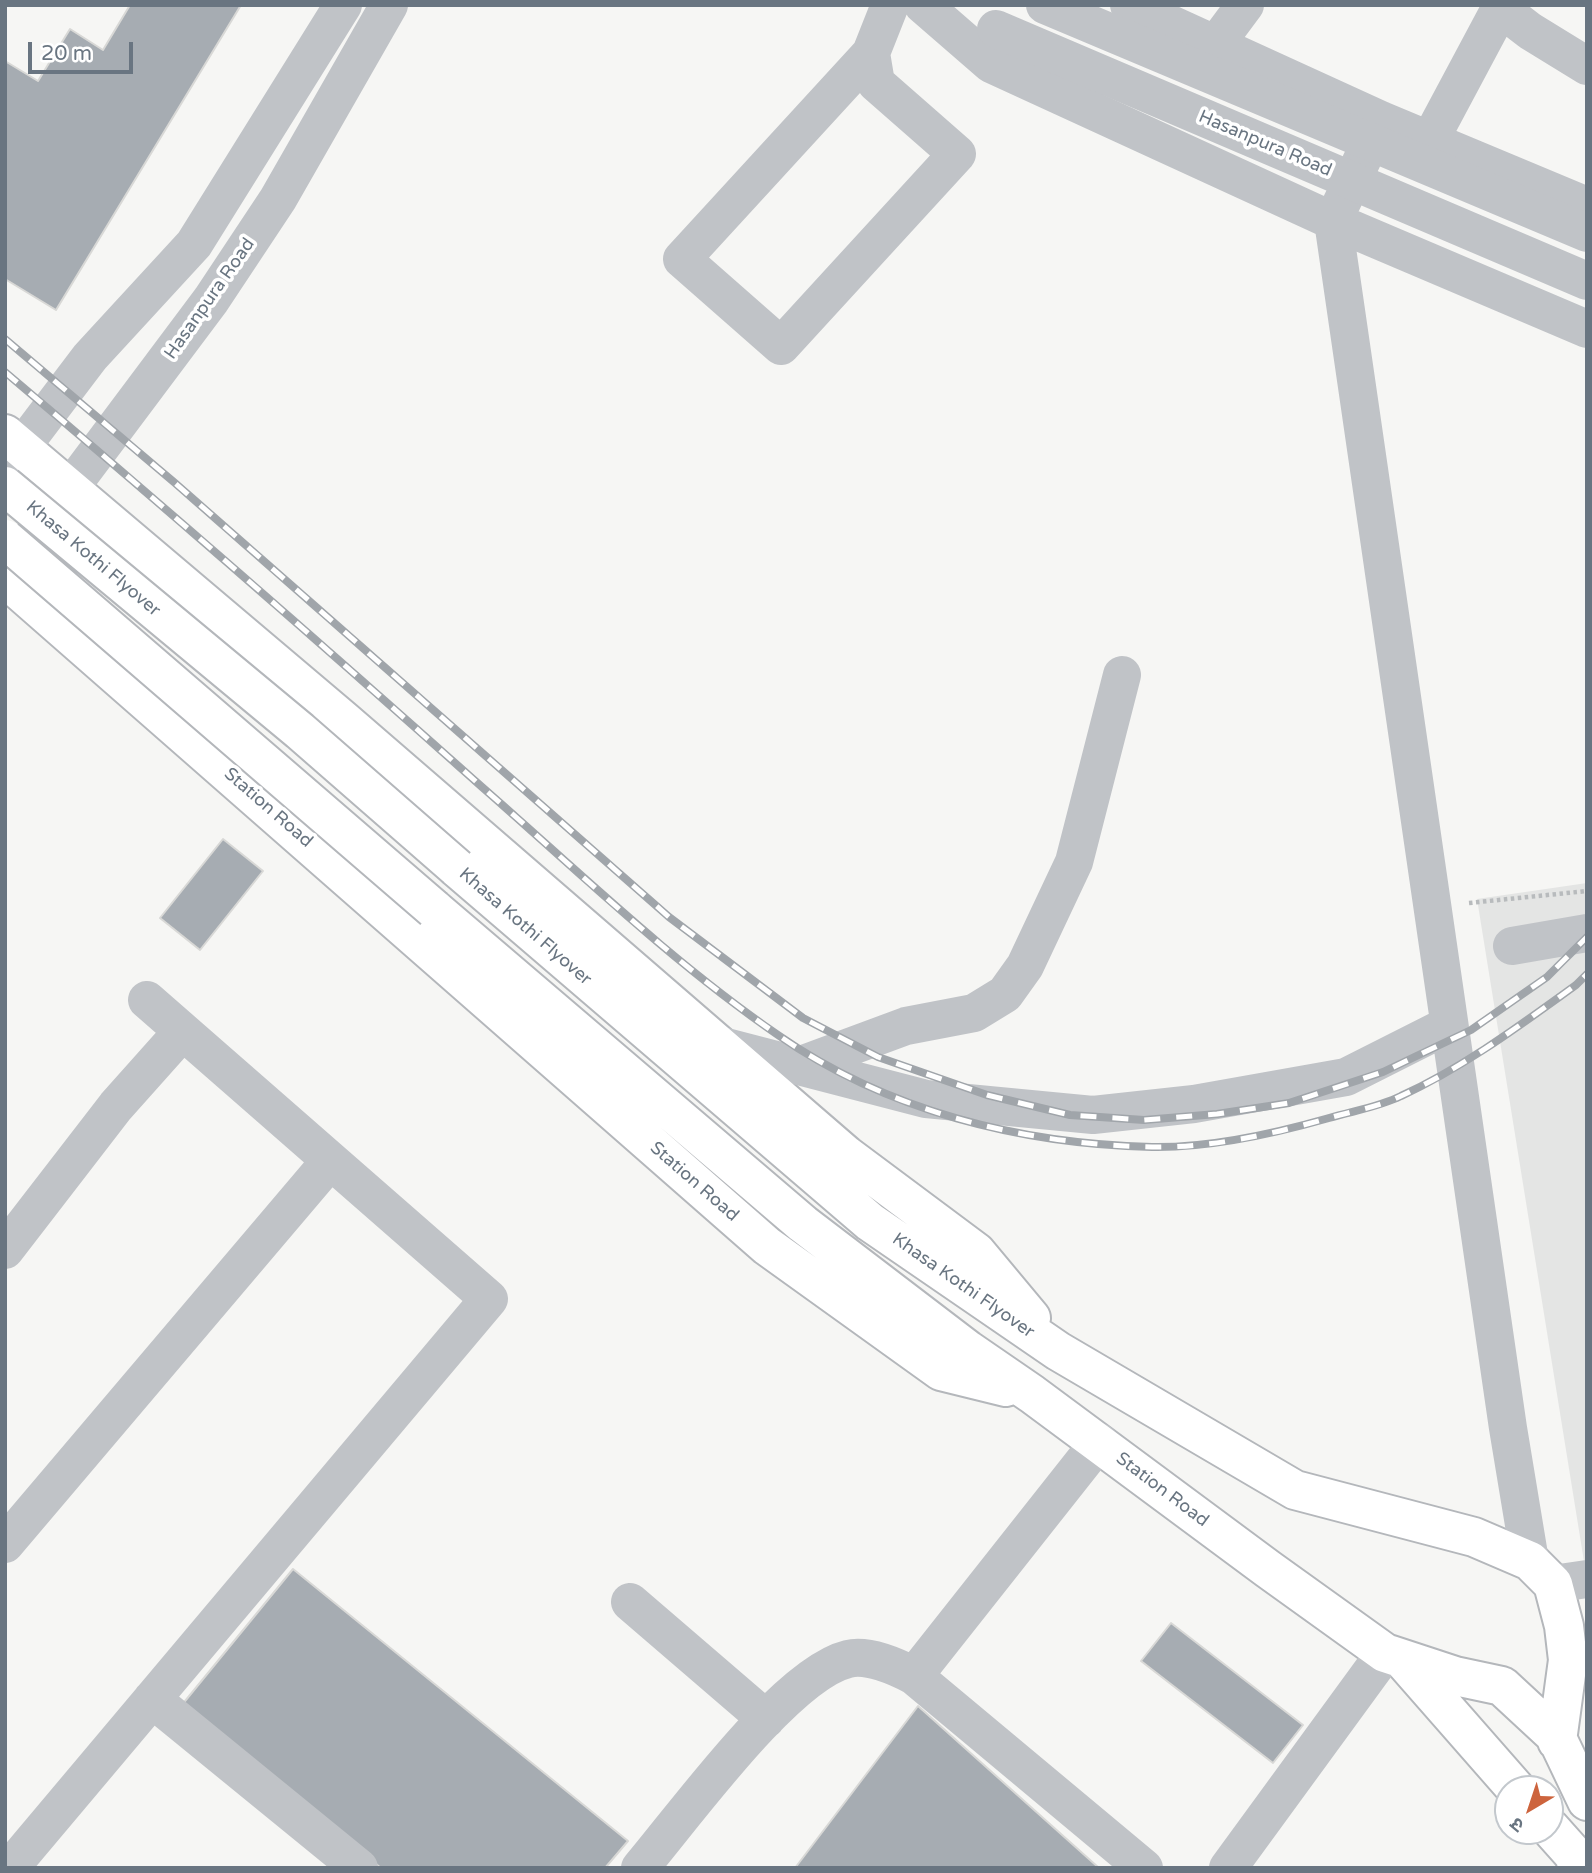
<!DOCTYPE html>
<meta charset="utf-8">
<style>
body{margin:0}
#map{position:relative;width:1592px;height:1873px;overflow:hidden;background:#f6f6f4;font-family:"Varela Round","Noto Sans Devanagari",sans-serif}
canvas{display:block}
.frame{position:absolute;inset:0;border:7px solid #697581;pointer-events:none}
.north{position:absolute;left:1494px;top:1775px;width:70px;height:70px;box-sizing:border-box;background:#fff;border:2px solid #c3c8cd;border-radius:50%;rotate:219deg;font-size:19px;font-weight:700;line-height:28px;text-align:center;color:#697581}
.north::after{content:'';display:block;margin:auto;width:24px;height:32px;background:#cd643d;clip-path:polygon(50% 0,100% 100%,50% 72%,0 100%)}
.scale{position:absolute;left:28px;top:42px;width:105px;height:32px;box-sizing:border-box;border:4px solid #697581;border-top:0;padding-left:9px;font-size:21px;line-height:24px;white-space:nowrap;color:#697581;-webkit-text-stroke:5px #fff;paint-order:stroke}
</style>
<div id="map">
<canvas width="1592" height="1873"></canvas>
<div class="frame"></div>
<div class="north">उ</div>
<div class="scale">20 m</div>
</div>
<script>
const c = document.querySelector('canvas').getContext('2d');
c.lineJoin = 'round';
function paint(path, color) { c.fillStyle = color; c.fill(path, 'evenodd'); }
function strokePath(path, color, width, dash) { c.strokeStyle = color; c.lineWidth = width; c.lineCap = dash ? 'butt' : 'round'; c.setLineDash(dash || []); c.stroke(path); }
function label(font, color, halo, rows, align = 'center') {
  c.font = font + ' "Varela Round",sans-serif'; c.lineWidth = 7; c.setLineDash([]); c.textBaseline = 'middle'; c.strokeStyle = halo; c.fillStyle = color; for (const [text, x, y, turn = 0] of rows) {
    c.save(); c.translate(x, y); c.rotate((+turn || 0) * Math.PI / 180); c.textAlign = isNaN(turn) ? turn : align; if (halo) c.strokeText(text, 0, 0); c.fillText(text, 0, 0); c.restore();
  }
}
const built = new Path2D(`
 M1587 883V1580L1477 899Z`);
const building = new Path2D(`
 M130 5H241L56 310 5 279V61L38 81 70 29 103 50Z
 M223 839 263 871 200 950 160 918Z
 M293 1569 628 1841 605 1868H381L181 1706Z
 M1171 1623 1303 1725 1273 1763 1141 1661Z
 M918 1706 1099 1868H795Z`);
const path = new Path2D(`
 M1469 903 1587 891`);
const minor = new Path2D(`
 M923 5 991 64 1333 221 1587 329
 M1129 5 1381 120 1587 206
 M1500 8 1530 31 1587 66
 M1216 44 1245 5
 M871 53 876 83 957 154 781 346 682 259 871 53 890 5
 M1381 120 1333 221 1508 1428 1530 1561
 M1430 140 1502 5
 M5 469 90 357 194 244 343 5
 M5 575 211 300 278 199 389 5
 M1512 946 1587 933
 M718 1045 926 1099 1093 1115 1194 1104 1346 1077 1449 1025
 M798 1066 906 1026 974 1013 1005 994 1025 966 1074 862 1122 675
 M5 1250 116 1106 182 1032
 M5 1544 330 1161
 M1553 1584 1587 1579
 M630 1602 766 1719
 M914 1676 1099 1442
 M152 1699 359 1868
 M10 1868 489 1299 147 1000
 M640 1868C685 1815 786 1674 848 1659 868 1654 897 1667 914 1676L1144 1868
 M1228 1868 1385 1653`);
const major = new Path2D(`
 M5 434 343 720 846 1155 976 1252 1031 1318
 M5 578 767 1246 941 1371 1006 1387
 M457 868 870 1222 1058 1351 1295 1490 1474 1537 1530 1561 1553 1584 1564 1626 1568 1660 1557 1741
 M434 909 803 1224 968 1350 1032 1394 1268 1569 1385 1653 1455 1676 1502 1686 1556 1736 1587 1801
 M1402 1659 1516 1789
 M1550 1828 1575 1856 1577 1868`);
const rail = new Path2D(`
 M5 339 175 483 669 917 803 1018 878 1057 987 1095 1070 1115 1144 1120 1217 1114 1289 1103 1383 1072 1471 1030 1547 977 1587 937
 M5 372C166 508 325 647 482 787 579 872 672 962 778 1035 887 1111 1021 1144 1152 1147 1211 1148 1273 1134 1329 1118 1352 1111 1379 1107 1401 1096 1464 1067 1519 1026 1576 985L1587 974`);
const minorBridge = new Path2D(`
 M1045 5 1587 233
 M996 29 1587 281`);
const majorBridge = new Path2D(`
 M5 486 300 731 457 868
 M5 539 434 909`);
const streetNames = [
 ["Hasanpura Road",1265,144,23],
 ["Hasanpura Road",210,299,-55],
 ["Khasa Kothi Flyover",93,559,40],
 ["Station Road",268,808,41],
 ["Khasa Kothi Flyover",525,927,41],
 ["Station Road",694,1182,41],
 ["Khasa Kothi Flyover",963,1286,35],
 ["Station Road",1162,1490,37]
];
paint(built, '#e4e5e4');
paint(building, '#a6acb2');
strokePath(building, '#d8d8d6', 2);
strokePath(major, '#b4b7bb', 42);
strokePath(path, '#b8bbbd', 4.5, [3.5, 3.5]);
strokePath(minor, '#c0c3c7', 38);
strokePath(major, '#fff', 38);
strokePath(rail, '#a0a5aa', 8);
strokePath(rail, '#fff', 5, [16]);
strokePath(majorBridge, '#b4b7bb', 42, []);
strokePath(minorBridge, '#c0c3c7', 38);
strokePath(majorBridge, '#fff', 38);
label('18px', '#697581', '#fff', streetNames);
</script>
